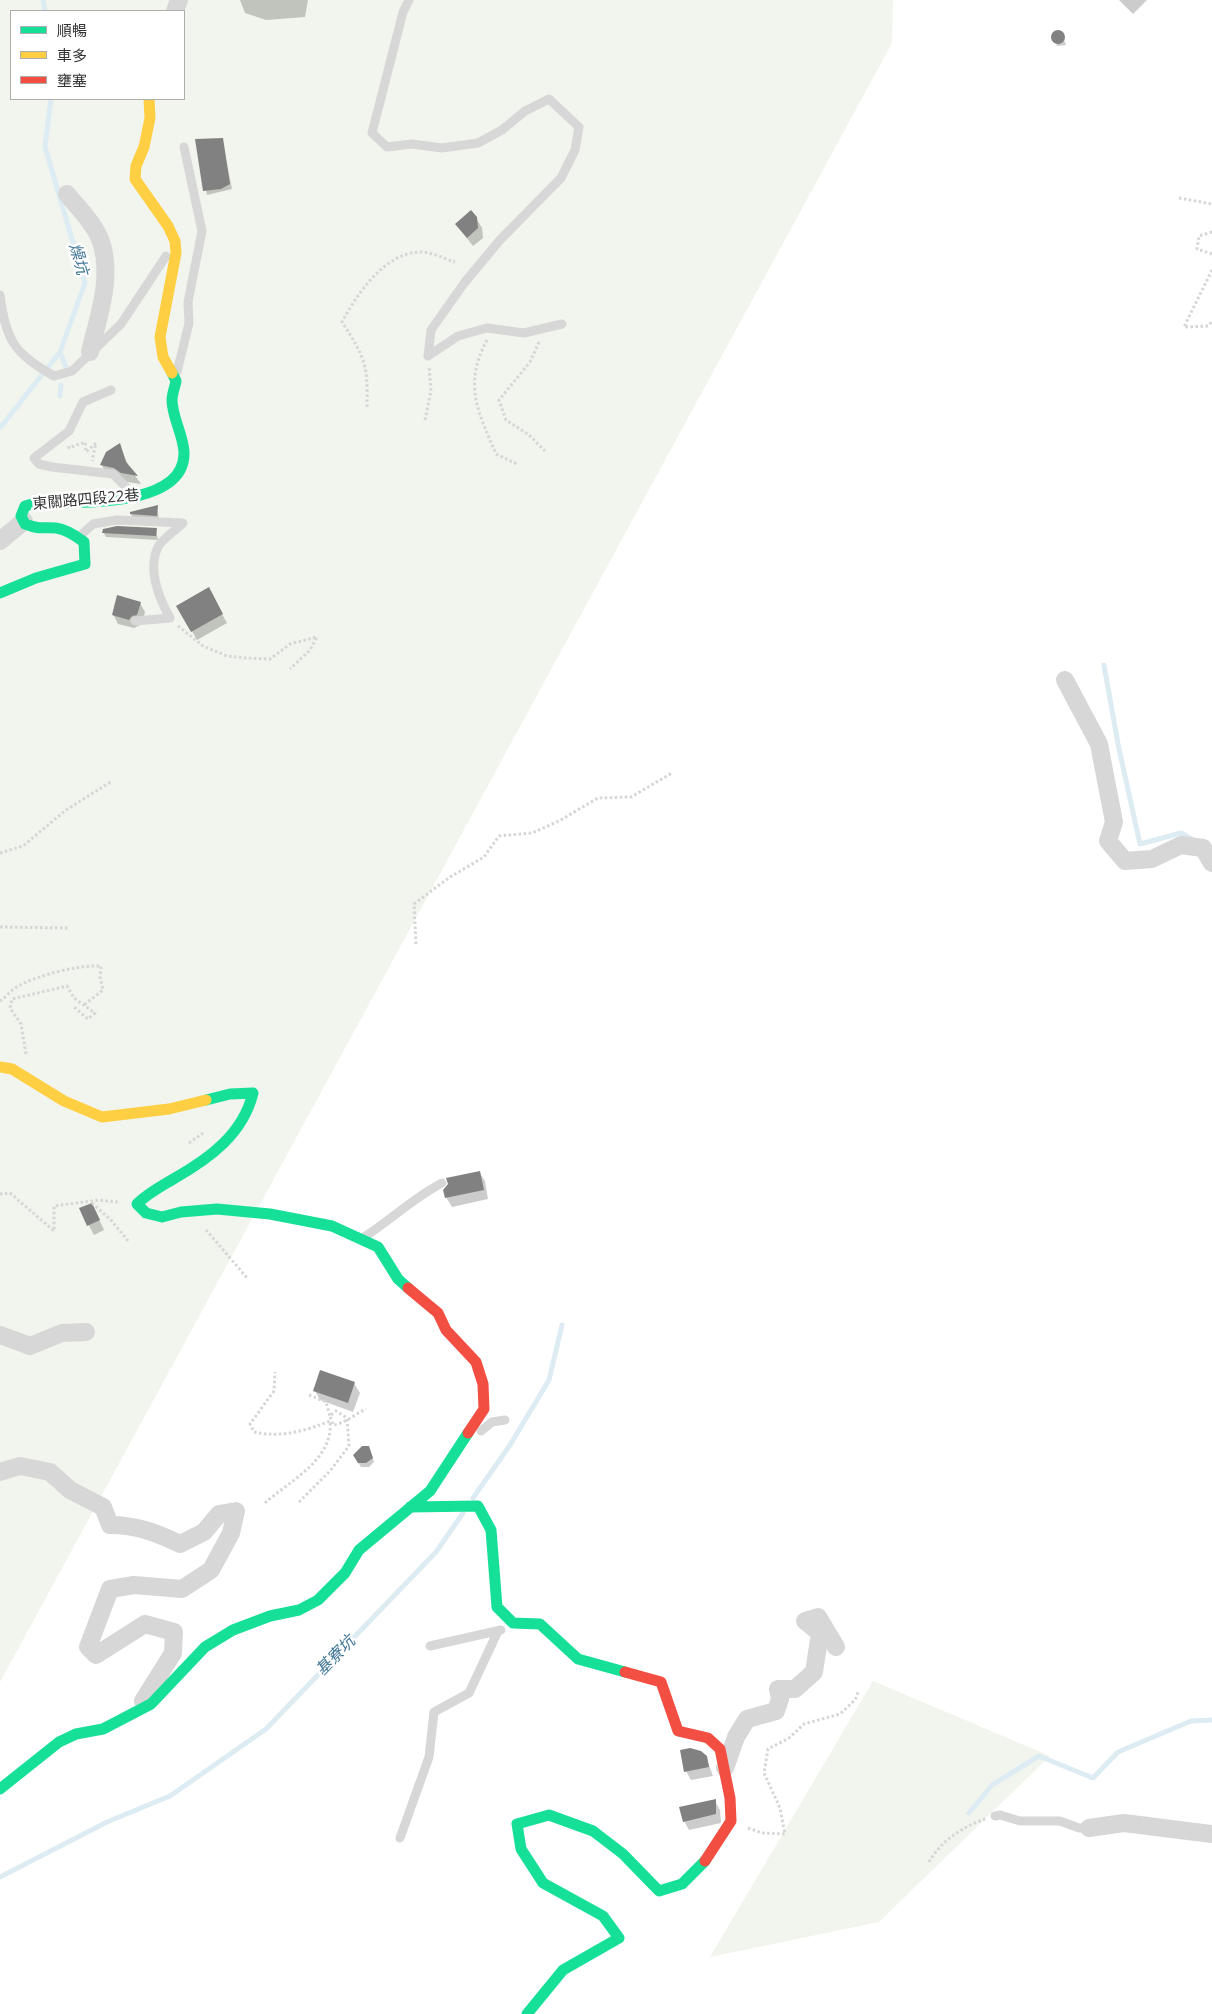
<!DOCTYPE html>
<meta charset="utf-8">
<style>
body{margin:0}
#map{position:relative;width:1212px;height:2014px;overflow:hidden;background:#fff;font-family:"Open Sans","Noto Sans TC",sans-serif}
canvas{display:block}
.legend{position:absolute;left:10px;top:10px;width:175px;height:90px;box-sizing:border-box;background:#fff;border:1px solid #adadad;margin:0;padding:6px 9px;list-style:none;font-size:15px;color:#333}
.legend li{display:flex;align-items:center;gap:10px;height:25px}
.legend b{width:25px;border:1px solid #adadad}
</style>
<div id="map">
<canvas width="1212" height="2014"></canvas>
<ul class="legend">
<li><b style="height:6px;background:#16e098"></b>順暢</li>
<li><b style="height:6px;background:#ffcf43"></b>車多</li>
<li><b style="height:6px;background:#f24e42"></b>壅塞</li>
</ul>
</div>
<script>
const c = document.querySelector('canvas').getContext('2d');
c.lineJoin = 'round';
function paint(path, color) { c.fillStyle = color; c.fill(path, 'evenodd'); }
function strokePath(path, color, width, dash) { c.strokeStyle = color; c.lineWidth = width; c.lineCap = dash ? 'butt' : 'round'; c.setLineDash(dash || []); c.stroke(path); }
function label(font, color, halo, rows, align = 'center') {
  c.font = font + ' "Open Sans","Noto Sans TC",sans-serif'; c.lineWidth = 5; c.setLineDash([]); c.textBaseline = 'middle'; c.strokeStyle = halo; c.fillStyle = color; for (const [text, x, y, turn = 0] of rows) {
    c.save(); c.translate(x, y); c.rotate((+turn || 0) * Math.PI / 180); c.textAlign = isNaN(turn) ? turn : align; if (halo) c.strokeText(text, 0, 0); c.fillText(text, 0, 0); c.restore();
  }
}
const green = new Path2D(`
 M0 0H893L892 43 0 1682ZM11 11H184V99H11Z
 M873 1681 1050 1756 879 1922 710 1957Z`);
const shadow = new Path2D(`
 M240 0H308L305 17 266 20 245 13Z
 M1119 0H1147L1133 14Z
 M1057 32H1061L1066 45 1057 46 1053 35Z
 M222 139 232 189 207 195 196 141Z
 M476 218 482 228 483 238 473 246 456 224Z
 M119 444 129 467 141 484 127 482 121 477 107 474 101 464 107 453Z
 M157 506 159 519 133 518 131 514Z
 M156 529 158 540 106 537 104 533Z
 M208 589 227 623 197 640 178 606Z
 M140 603 145 612 142 624 134 628 118 624 113 614Z
 M479 1172 485 1181 488 1199 452 1207 446 1197Z
 M80 1209 96 1213 104 1230 94 1235Z
 M354 1383 360 1393 353 1412 320 1400 315 1391Z
 M369 1447 374 1462 369 1467H361L354 1456Z
 M706 1757 713 1776 691 1780 686 1771Z
 M715 1801 720 1810 721 1823 689 1830 684 1821Z`);
const stream = new Path2D(`
 M43 0 45 11
 M60 352 66 367
 M60 396 61 385
 M0 428 60 352 85 283 45 147 51 99
 M1104 665 1118 744 1140 844 1181 833 1193 840
 M473 1498 510 1445 549 1380 562 1325
 M969 1813 992 1785 1039 1756 1093 1778 1118 1752 1191 1721 1212 1720
 M0 1877 107 1822 170 1796 266 1729 436 1552 463 1513`);
const building = new Path2D(`
 M1051 37a7 7 0 1 1 14 0a7 7 0 1 1-14 0Z
 M223 138 230 184 221 189 203 191 195 139Z
 M471 210 477 217 478 228 467 238 455 224Z
 M120 443 126 462 138 476 121 473 114 468 100 465 106 452Z
 M158 505 157 516 130 514V512Z
 M117 526 157 528 156 536 102 533 103 529Z
 M209 587 223 614 191 632 176 606Z
 M117 595 141 602 137 615 132 616 129 620 112 615Z
 M480 1171 484 1190 445 1198 443 1190 448 1184 446 1178Z
 M92 1203 100 1220 87 1226 79 1208Z
 M320 1370 355 1382 348 1403 313 1391Z
 M362 1446H369L373 1458 366 1463H358L353 1455Z
 M690 1748 701 1751 707 1756 709 1767 684 1772 680 1750Z
 M716 1799V1814L683 1822 679 1807Z`);
const path = new Path2D(`
 M1179 198 1212 204
 M1212 232 1199 236 1197 249 1212 254
 M1212 270 1184 327 1208 326 1212 321
 M487 340C463 384 478 412 496 454L517 464
 M539 342 530 362 499 400 506 420 529 435 545 451
 M367 407C368 364 365 358 342 322 357 294 385 252 421 252 432 252 445 259 455 262
 M425 420 431 391 429 366
 M69 446V448L85 442 86 452 96 443 92 461
 M178 626 203 646 227 656 246 658 270 659 290 644 317 637 310 650 290 669
 M0 853 23 846 66 810 112 781
 M0 927 70 928
 M416 944 414 904 450 877 484 857 499 836 532 833 559 821 598 798 631 797 672 773
 M0 1001C6 997 11 990 18 986 39 975 77 965 101 966L100 977 103 990 84 1005
 M26 1054 21 1024 10 1008 12 999 67 986 74 998 95 1013 88 1019 74 1007
 M189 1143 203 1133
 M0 1194 10 1193 54 1231V1206L99 1200 119 1202
 M92 1203 111 1220 129 1242
 M206 1230 248 1279
 M309 1395 326 1402 330 1416
 M299 1502 330 1471 349 1446 347 1418 336 1411 330 1416 333 1425C344 1424 355 1414 366 1409
 M265 1503C289 1481 334 1460 330 1421 305 1431 281 1438 254 1432L250 1424 274 1391 275 1372
 M748 1828 762 1833 785 1834 780 1808 764 1773 768 1749 789 1738 804 1724 840 1714 855 1700 859 1690
 M929 1862C941 1841 962 1827 985 1819`);
const lane = new Path2D(`
 M409 0 403 12 372 133 387 147 412 144 442 148 478 143 502 130 525 111 549 99 579 127 575 150 561 178 500 240 465 282 431 330 428 356 458 336 487 328 524 333 562 324
 M0 295C6 341 14 353 54 376L72 371 121 324 166 256
 M177 372 189 323 188 302 202 231 184 147
 M111 390 83 402 69 431 34 458 39 464 52 467 113 474 133 494
 M80 536 93 524 117 520 183 523C176 530 162 539 158 547 147 570 159 598 170 618L135 621
 M364 1237C391 1220 413 1198 442 1183
 M481 1431 492 1422 505 1420
 M430 1646 501 1630
 M995 1816 1000 1815 1020 1821H1060L1079 1828H1089
 M400 1838 429 1757 434 1712 469 1693 498 1631`);
const street = new Path2D(`
 M175 11 179 0
 M67 194C79 209 97 226 102 245 112 280 98 318 90 352
 M0 541 24 521
 M1065 680 1099 744 1114 822 1108 841 1125 861 1152 859 1181 845 1203 848 1212 863
 M0 1335 30 1346 62 1333 86 1332
 M0 1472 20 1466 50 1472 70 1490 103 1507 110 1525C137 1525 157 1533 180 1544L204 1532 219 1514 236 1511 231 1533 211 1570 182 1589 134 1585 110 1589 88 1647 96 1655 145 1624 174 1632 173 1653 143 1701
 M725 1768 736 1737 747 1719 776 1711 780 1699 778 1689H795L814 1672 820 1633 805 1621 818 1617 836 1647
 M1089 1828 1124 1823 1212 1834`);
const fast = new Path2D(`
 M0 593 36 578 85 564 84 542C76 536 66 529 56 528 40 527 42 530 25 524L21 516 25 506 36 503C73 502 186 509 184 452 183 434 172 417 172 400 172 394 175 387 176 381L172 373
 M206 1100 230 1094 253 1093C243 1134 210 1158 175 1178 162 1186 148 1193 137 1204L146 1213 162 1217 181 1212 217 1209 270 1214 332 1226 378 1247 398 1279 408 1288
 M410 1507 478 1506 491 1530 497 1607 513 1623 540 1624 578 1659 625 1672
 M0 1789 59 1742 76 1734 103 1729 151 1704 205 1647 233 1630 270 1616 299 1610 318 1600 345 1573 359 1550 430 1491 468 1433
 M527 2014 563 1970 619 1938 603 1916 543 1883 521 1849 517 1824 549 1815 593 1831 623 1854 659 1891 682 1884 705 1861`);
const slow = new Path2D(`
 M149 99 150 118 144 147 136 166 135 179 168 226 175 241 176 253 160 337 163 357 172 373
 M0 1067 12 1069 64 1101 102 1117 169 1109 206 1100`);
const jam = new Path2D(`
 M408 1288 438 1313 446 1330 476 1362 483 1384 484 1409 468 1433
 M625 1672 661 1682 678 1731 708 1738 720 1749 730 1798 731 1821 705 1861`);
const streetNames = [
 ["東關路四段22巷",86,500,-5]
];
const waterNames = [
 ["燥坑",78,259,74],
 ["基寮坑",336,1656,-46]
];
paint(green, '#f1f5ed');
paint(shadow, '#0003');
strokePath(stream, '#ddebf3', 5);
paint(building, '#818181');
strokePath(path, '#d6d6d6', 3, [2.5, 2.5]);
strokePath(lane, '#d7d7d7', 9);
strokePath(street, '#d7d7d7', 18);
strokePath(fast, '#16e098', 11);
strokePath(slow, '#ffcf43', 11);
strokePath(jam, '#f24e42', 11);
label('15px', '#333', '#fff', streetNames);
label('italic 16px', '#3f7597', '#fff', waterNames);
</script>
